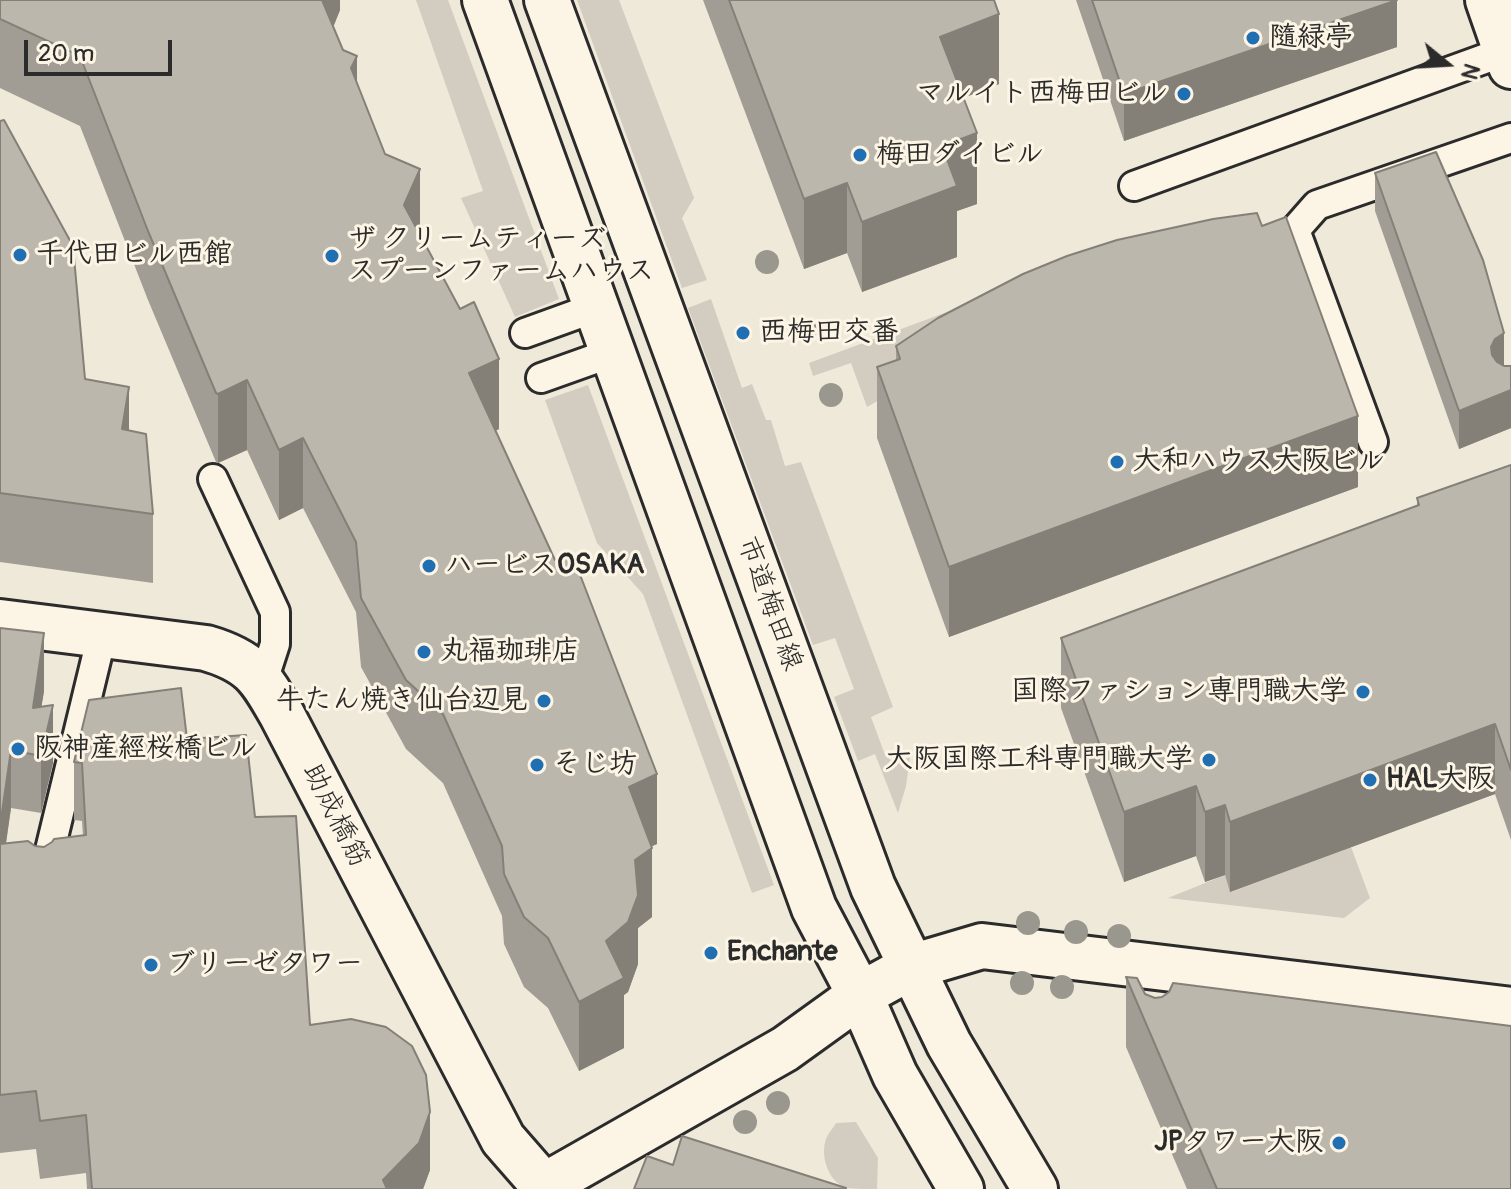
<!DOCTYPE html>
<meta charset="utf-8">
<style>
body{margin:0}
#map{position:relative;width:1511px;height:1189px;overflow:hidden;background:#efe9da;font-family:Pangolin,sans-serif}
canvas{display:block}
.north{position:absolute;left:1407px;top:24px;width:80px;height:80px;-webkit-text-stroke:6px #fcf5e5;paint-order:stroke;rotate:108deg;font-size:22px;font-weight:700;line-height:32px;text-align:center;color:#2b2b2b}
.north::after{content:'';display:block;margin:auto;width:28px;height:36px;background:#2b2b2b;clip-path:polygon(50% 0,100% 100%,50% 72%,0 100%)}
.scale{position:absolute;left:24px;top:40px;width:148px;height:36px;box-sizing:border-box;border:4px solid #2b2b2b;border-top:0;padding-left:10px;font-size:24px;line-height:28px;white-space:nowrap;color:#2b2b2b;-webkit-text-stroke:6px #fcf5e5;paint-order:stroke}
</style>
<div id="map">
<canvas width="1511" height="1189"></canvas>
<div class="north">N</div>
<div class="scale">20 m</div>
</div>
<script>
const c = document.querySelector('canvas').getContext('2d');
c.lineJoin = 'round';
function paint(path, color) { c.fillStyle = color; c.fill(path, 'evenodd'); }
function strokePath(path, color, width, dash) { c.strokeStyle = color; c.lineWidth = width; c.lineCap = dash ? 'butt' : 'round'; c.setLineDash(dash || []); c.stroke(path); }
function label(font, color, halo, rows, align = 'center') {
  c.font = font + ' Pangolin,"Klee One",sans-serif'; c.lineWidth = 6; c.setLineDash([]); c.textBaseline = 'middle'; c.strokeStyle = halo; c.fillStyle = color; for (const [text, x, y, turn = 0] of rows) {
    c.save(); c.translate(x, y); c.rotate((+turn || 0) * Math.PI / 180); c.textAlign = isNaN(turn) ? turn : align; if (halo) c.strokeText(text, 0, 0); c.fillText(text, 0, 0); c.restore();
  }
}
const green = new Path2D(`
 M416 0H448L559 299 515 317 461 198 483 191Z
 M577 0H619L694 198 682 218 707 280 682 288Z
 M1031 281 881 399 867 407 851 363 813 376 809 363Z
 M711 299 742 388 752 384 766 420H771L785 466 801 462 893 707 871 717 885 755 894 763 910 757 906 786 898 813 875 754 858 761 834 697 854 689 835 638 813 645 688 308Z
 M588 385 774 885 752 893 643 594 597 543 545 400Z
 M1351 847 1370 898 1344 918 1168 898 1225 875 1231 892Z
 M856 1122 878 1158 877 1189C867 1189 855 1189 846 1188 828 1181 820 1156 826 1139 828 1134 833 1128 836 1123Z`);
const lane = new Path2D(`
 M1134 186 1506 51
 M525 333 597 307
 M541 378 614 352
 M1373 442 1295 230 1317 205 1511 138
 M213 479 275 612V644L263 681
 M43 879 102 635`);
const secondary = new Path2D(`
 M485 0 814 908 860 995 895 1075 961 1189
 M547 0 873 887 949 1044 1035 1189
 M1488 0 1511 66
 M0 622 206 648C251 661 260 676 282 715L503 1139 544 1186
 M543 1189 544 1186 785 1049 860 995 911 967 982 946 1511 1010`);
const trees = [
 [767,262],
 [805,330],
 [831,395],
 [1028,923],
 [1076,932],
 [1119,936],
 [1022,983],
 [1062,987],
 [778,1103],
 [745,1122]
];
const wall = new Path2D(`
 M0 0H340V10L333 27 499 429 495 431 657 844 652 846V917L638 928V964L628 992 624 995V1048L579 1071 548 1008 524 987 504 944 502 916 443 783 406 749 361 667 356 612 303 508 279 520 247 450 218 463 216 462 148 300 80 126 0 88Z
 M703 0H994L999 84 963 98 977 204 957 211V257L862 292 847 253 804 269Z
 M1076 0H1397V47L1124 141Z
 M0 121 85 379 129 430 153 514V583L0 562Z
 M1375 173 1504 365 1511 366V428L1459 449 1375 211Z
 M896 346 1358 487 949 637 877 438V367L896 361Z
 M1511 465V840L1495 794 1230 892 1225 875 1205 882 1196 856 1124 882 1061 708V638L1417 506V498Z
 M0 628 44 691 41 707 53 763 41 813 11 808 6 844 44 847 83 836 82 821 74 820V762L187 739 255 817 310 1025 430 1170 423 1189H87L86 1173 40 1179 36 1149 0 1153Z
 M1126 977 1145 994 1511 1189H1187L1126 1047Z`);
const shadedWall = new Path2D(`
 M319 0H340V10L319 63Z
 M1397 0V47L1124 141V94Z
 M999 14V84L940 107V37Z
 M357 56V126L351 68Z
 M977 133V204L957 211V257L862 292V222L942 146Z
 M420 169V239L404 205Z
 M847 183V253L804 269V199Z
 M1504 333V371L1495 376 1491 347 1495 339Z
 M499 359V429L469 443V373Z
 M247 380V450L218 463V394Z
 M129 387V457L122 429Z
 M1511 390V428L1459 449V411Z
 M1358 416V487L949 637V567Z
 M303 438V508L279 520V450Z
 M44 633V691L34 754 33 708Z
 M53 705V763L41 813V756Z
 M1495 724V794L1230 892V822Z
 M11 750V808L0 883V826Z
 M657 774V844L629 856V787Z
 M1196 786V856L1124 882V812Z
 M1225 805V875L1205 882V812Z
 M652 848V917L638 928V964L628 992 624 995V1048L579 1071V1002L606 941 635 860Z
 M430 1112V1170L423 1189H383V1180Z`);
const building = new Path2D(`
 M0 0H322L343 50 357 56 351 68 385 154 420 169 404 205 460 309 474 302 499 359 469 373 555 560 572 554 657 774 629 787 652 848 635 860 638 895 628 922 606 941 624 978 579 1002 548 938 524 917 504 874 502 846 443 714 406 680 361 598 356 542 303 438 279 450 247 380 218 394 216 393 148 231 80 56 0 19Z
 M729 0H994L999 14 940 37 977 133 942 146 957 186 862 222 847 183 804 199Z
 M1092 0H1397L1124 94Z
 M4 120 73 246 85 379 129 387 122 429 146 434 153 514 0 493V121Z
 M1436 152 1483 260 1504 333 1495 339 1491 347 1492 355 1497 362 1504 366H1511V390L1459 411 1375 173Z
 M1257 213 1262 226 1286 217 1358 416 949 567 877 367 900 359 896 346 938 318 1023 274 1067 256 1117 240 1213 219Z
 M1511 465V770L1495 724 1230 822 1225 805 1205 812 1196 786 1124 812 1061 638 1419 505 1417 498Z
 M0 628 44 633 33 708 53 705 41 756 11 750 0 826Z
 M181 688 187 739 246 735 255 817 296 816 310 1025 351 1019 386 1027 412 1046 426 1075 430 1112 419 1143 383 1180 387 1189H92L86 1115 40 1121 36 1091 0 1095V844L28 841 35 846 44 847 52 842 54 839 86 835 82 763 74 762 89 700Z
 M1126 977 1137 978 1145 994 1155 998 1162 997 1169 992 1173 983 1511 1026V1189H1217Z
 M682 1136 846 1188V1189H634L647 1156 673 1165Z`);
const markers = [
 [1253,38,8,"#1f6fb2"],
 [1184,94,8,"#1f6fb2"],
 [860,155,8,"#1f6fb2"],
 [20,255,8,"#1f6fb2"],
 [332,256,8,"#1f6fb2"],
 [743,333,8,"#1f6fb2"],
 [1117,462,8,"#1f6fb2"],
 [429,566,8,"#1f6fb2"],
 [424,652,8,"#1f6fb2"],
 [1363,692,8,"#1f6fb2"],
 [544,701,8,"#1f6fb2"],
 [18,749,8,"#1f6fb2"],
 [1209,760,8,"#1f6fb2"],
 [537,765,8,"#1f6fb2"],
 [1370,780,8,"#1f6fb2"],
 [711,953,8,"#1f6fb2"],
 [151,965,8,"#1f6fb2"],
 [1339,1143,8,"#1f6fb2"]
];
const poiNames = [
 ["隨緑亭",1269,38],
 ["マルイト西梅田ビル",1168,94,"right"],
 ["梅田ダイビル",876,155],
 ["ザ クリームティーズ",348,240],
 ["スプーンファームハウス",348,272],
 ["千代田ビル西館",36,255],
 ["西梅田交番",759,333],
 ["大和ハウス大阪ビル",1133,462],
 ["ハービスOSAKA",445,566],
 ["丸福珈琲店",440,652],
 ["国際ファション専門職大学",1347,692,"right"],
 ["牛たん焼き仙台辺見",528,701,"right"],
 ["阪神産經桜橋ビル",34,749],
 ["大阪国際工科専門職大学",1193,760,"right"],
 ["そじ坊",553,765],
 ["HAL大阪",1386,780],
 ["Enchante",727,953],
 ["ブリーゼタワー",167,965],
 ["JPタワー大阪",1323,1143,"right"]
];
const streetNames = [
 ["市道梅田線",769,604,70],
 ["助成橋筋",335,816,63]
];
paint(green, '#d2cdc0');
strokePath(lane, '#2b2b2b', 34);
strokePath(secondary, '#2b2b2b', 50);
strokePath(lane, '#fcf5e5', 28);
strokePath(secondary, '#fcf5e5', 44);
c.fillStyle = '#9a978e';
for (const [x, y] of trees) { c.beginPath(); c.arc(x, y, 12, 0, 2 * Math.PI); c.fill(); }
paint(wall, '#a29d94');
paint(shadedWall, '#848078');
paint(building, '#bcb7ac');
strokePath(building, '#848078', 2);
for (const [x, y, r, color] of markers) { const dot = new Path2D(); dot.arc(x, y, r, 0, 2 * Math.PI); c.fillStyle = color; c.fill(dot); strokePath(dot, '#fcf5e5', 3); }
label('bold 28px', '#2b2b2b', '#fcf5e5', poiNames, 'left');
label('28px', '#2b2b2b', '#fcf5e5', streetNames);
</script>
